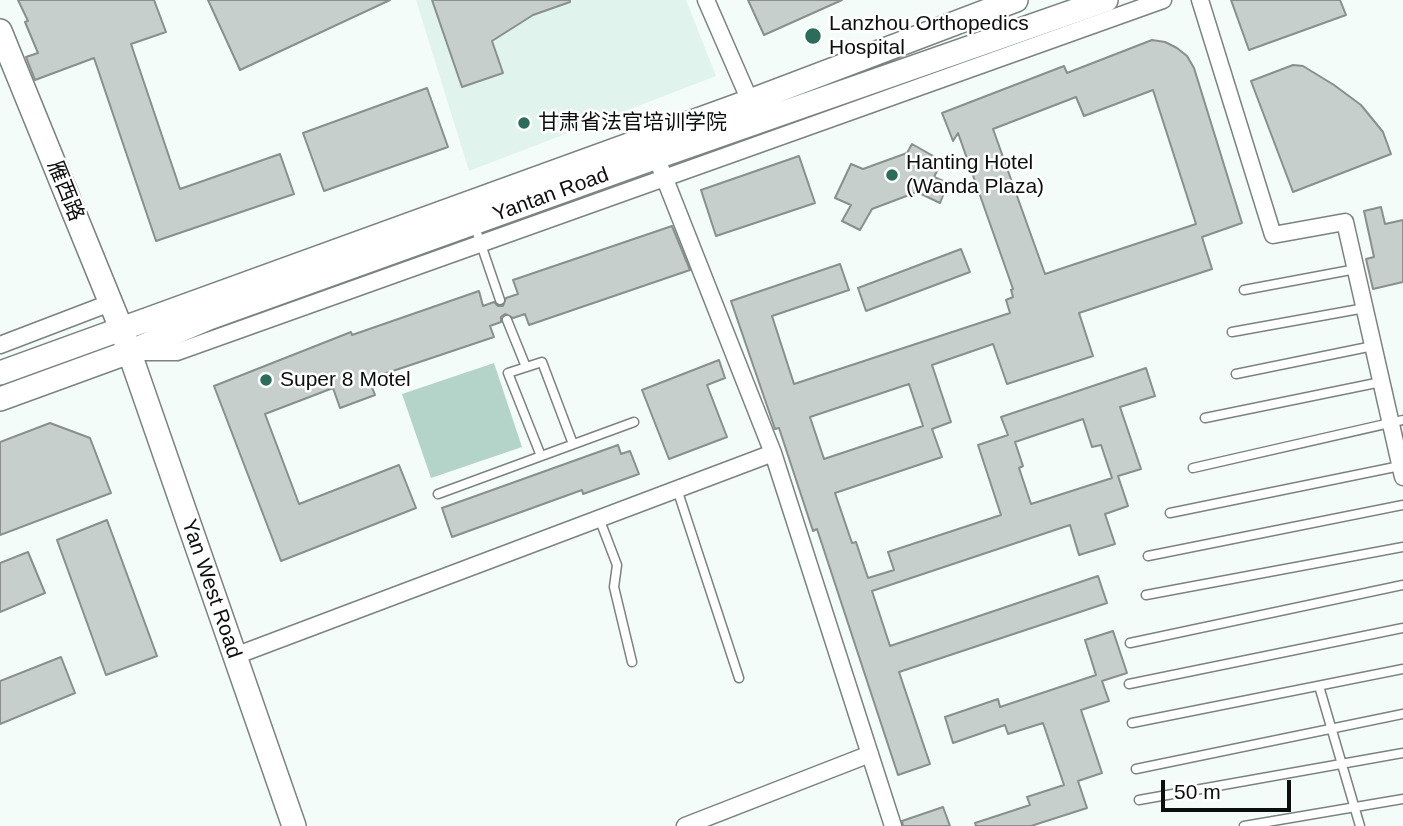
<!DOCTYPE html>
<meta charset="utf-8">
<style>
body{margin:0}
#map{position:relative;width:1403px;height:826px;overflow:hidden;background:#f3fcf9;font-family:Helvetica,sans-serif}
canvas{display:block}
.scale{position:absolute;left:1161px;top:780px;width:130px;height:32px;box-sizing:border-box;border:4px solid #0c0f0e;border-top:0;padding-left:9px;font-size:21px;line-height:24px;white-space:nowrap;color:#0c0f0e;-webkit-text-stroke:5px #fff;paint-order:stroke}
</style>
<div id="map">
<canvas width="1403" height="826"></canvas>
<div class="scale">50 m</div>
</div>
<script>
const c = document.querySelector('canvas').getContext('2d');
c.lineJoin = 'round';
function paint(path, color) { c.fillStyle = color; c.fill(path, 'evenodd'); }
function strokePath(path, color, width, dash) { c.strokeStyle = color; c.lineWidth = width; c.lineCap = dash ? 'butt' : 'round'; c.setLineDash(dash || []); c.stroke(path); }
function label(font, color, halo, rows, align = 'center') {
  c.font = font + ' Helvetica,"Noto Sans SC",sans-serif'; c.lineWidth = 5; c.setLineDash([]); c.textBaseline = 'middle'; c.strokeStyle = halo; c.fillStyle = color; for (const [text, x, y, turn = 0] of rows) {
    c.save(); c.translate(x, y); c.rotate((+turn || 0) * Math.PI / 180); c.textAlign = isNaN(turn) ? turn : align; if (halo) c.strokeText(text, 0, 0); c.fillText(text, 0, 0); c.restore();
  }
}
const built = new Path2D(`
 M416 0H686L716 76 469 171Z`);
const green = new Path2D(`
 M494 363 522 447 431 478 402 394Z`);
const building = new Path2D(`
 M18 0H154L166 32 131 44 180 189 280 154 294 194 156 241 94 58 35 80 26 57 38 53 25 22 28 21Z
 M208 0H390L240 70Z
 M432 0H570V2L533 15 492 41 503 73 462 87Z
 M748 0H842L764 35Z
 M1231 0H1340L1346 15 1249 50Z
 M1152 40 1165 42 1177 48 1187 56 1194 68 1242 223 1202 237 1212 269 1079 313 1093 356 1007 384 993 344 932 365 951 422 932 429 942 457 835 493 852 543 856 542 868 578 894 570 888 552 1001 515 978 445 1008 435 1001 417 1146 368 1155 396 1120 407 1141 469 1118 476 1128 506 1105 514 1115 544 1079 555 1070 525 872 591 890 646 1098 576 1107 603 899 672 930 764 898 775 817 529 813 531 779 428 775 429 774 426 731 301 840 264 849 290 772 316 794 384 1010 313 1006 300 1013 297 1011 290 1013 289 958 133 953 141 942 113 1064 66 1067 73ZM1153 90 1196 224 1045 274 993 129 1076 97 1084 116ZM909 384 923 426 824 459 810 417ZM1083 419 1092 447 1101 445 1112 478 1031 504 1019 468 1023 466 1015 442Z
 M1293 65 1303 66 1334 85 1361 105 1383 132 1391 154 1293 192 1251 81Z
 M427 88 448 147 324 191 303 133Z
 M912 144 942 161 934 177 948 183 940 203 917 192 872 209 860 230 842 221 851 205 835 198 851 164 863 169 907 153Z
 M799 156 815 203 716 236 701 190Z
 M1381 207 1385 224 1403 220V282L1373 289 1366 259 1374 257 1364 211Z
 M672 226 690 270 529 325 525 314 513 318 505 314 501 317V322L490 326 494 337 369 379 375 395 340 408 333 388 265 414 299 504 399 465 416 508 281 561 214 386 351 332 352 335 479 291 483 306 494 302 498 306H503L506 298 518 294 513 280Z
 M961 249 970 272 866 311 858 288Z
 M719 360 725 378 707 385 727 437 669 459 642 390Z
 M50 423 90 438 111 493 0 535V442Z
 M618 445 621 454 630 451 639 474 583 494 582 490 452 537 442 508Z
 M107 520 157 656 106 675 57 540Z
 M28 552 45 593 0 612V563Z
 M1113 631 1127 673 1102 681 1109 701 1081 710 1102 773 1078 781 1087 808 1031 826H976L975 823 1030 805 1027 797 1064 785 1043 723 1008 734 1005 725 953 743 945 717 998 699 1000 707 1096 675 1085 640Z
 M61 657 75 693 0 724V681Z
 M943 807 950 826H903L902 821Z`);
const service = new Path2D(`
 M474 224 500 300
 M1244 290 1356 269
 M507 320 526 367
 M1232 332 1365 308
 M1236 374 1373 346
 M1205 418 1381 382
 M541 456 508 373 542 362 573 444
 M1193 468 1403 420
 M677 489 739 678
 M438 494 634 422
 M1170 513 1400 466
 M599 518 617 565 614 587 632 662
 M1148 556 1403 505
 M1146 595 1403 547
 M1130 643 1403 585
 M1129 684 1403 628
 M1319 686 1360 826
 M1132 723 1403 669
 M1136 769 1403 714
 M1139 800 1403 753
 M1244 826 1403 799`);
const minor = new Path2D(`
 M706 0 750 101
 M1200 0 1273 235 1345 222 1403 477
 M661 169 773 453 893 826
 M0 345 110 303
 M138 352H177L1163 0
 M235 656 773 453
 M685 826 870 754`);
const secondary = new Path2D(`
 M0 31 121 328 294 826
 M0 373 750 101 1016 0
 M0 399 129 352 209 318 657 157 1106 0`);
const markers = [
 [813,36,9,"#2b6c5b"],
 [524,123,7,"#2b6c5b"],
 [892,175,7,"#2b6c5b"],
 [266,380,7,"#2b6c5b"]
];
const poiNames = [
 ["Lanzhou Orthopedics",829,24],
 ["Hospital",829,48],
 ["甘肃省法官培训学院",538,123],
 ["Hanting Hotel",906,163],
 ["(Wanda Plaza)",906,187],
 ["Super 8 Motel",280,380]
];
const streetNames = [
 ["雁西路",65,191,68],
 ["Yantan Road",551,195,-20],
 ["Yan West Road",211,589,71]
];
paint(built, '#e1f3ed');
paint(green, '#b4d4c9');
paint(building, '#c6cfcc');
strokePath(building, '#888f8d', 2);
strokePath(service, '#7b8380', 11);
strokePath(minor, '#7b8380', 19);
strokePath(secondary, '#7b8380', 26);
strokePath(service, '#fff', 8);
strokePath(minor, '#fff', 16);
strokePath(secondary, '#fff', 23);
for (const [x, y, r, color] of markers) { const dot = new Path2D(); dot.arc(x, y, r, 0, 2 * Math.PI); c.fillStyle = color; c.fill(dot); strokePath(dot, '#fff', 2.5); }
label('21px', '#0c0f0e', '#fff', poiNames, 'left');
label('21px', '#0c0f0e', '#fff', streetNames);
</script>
